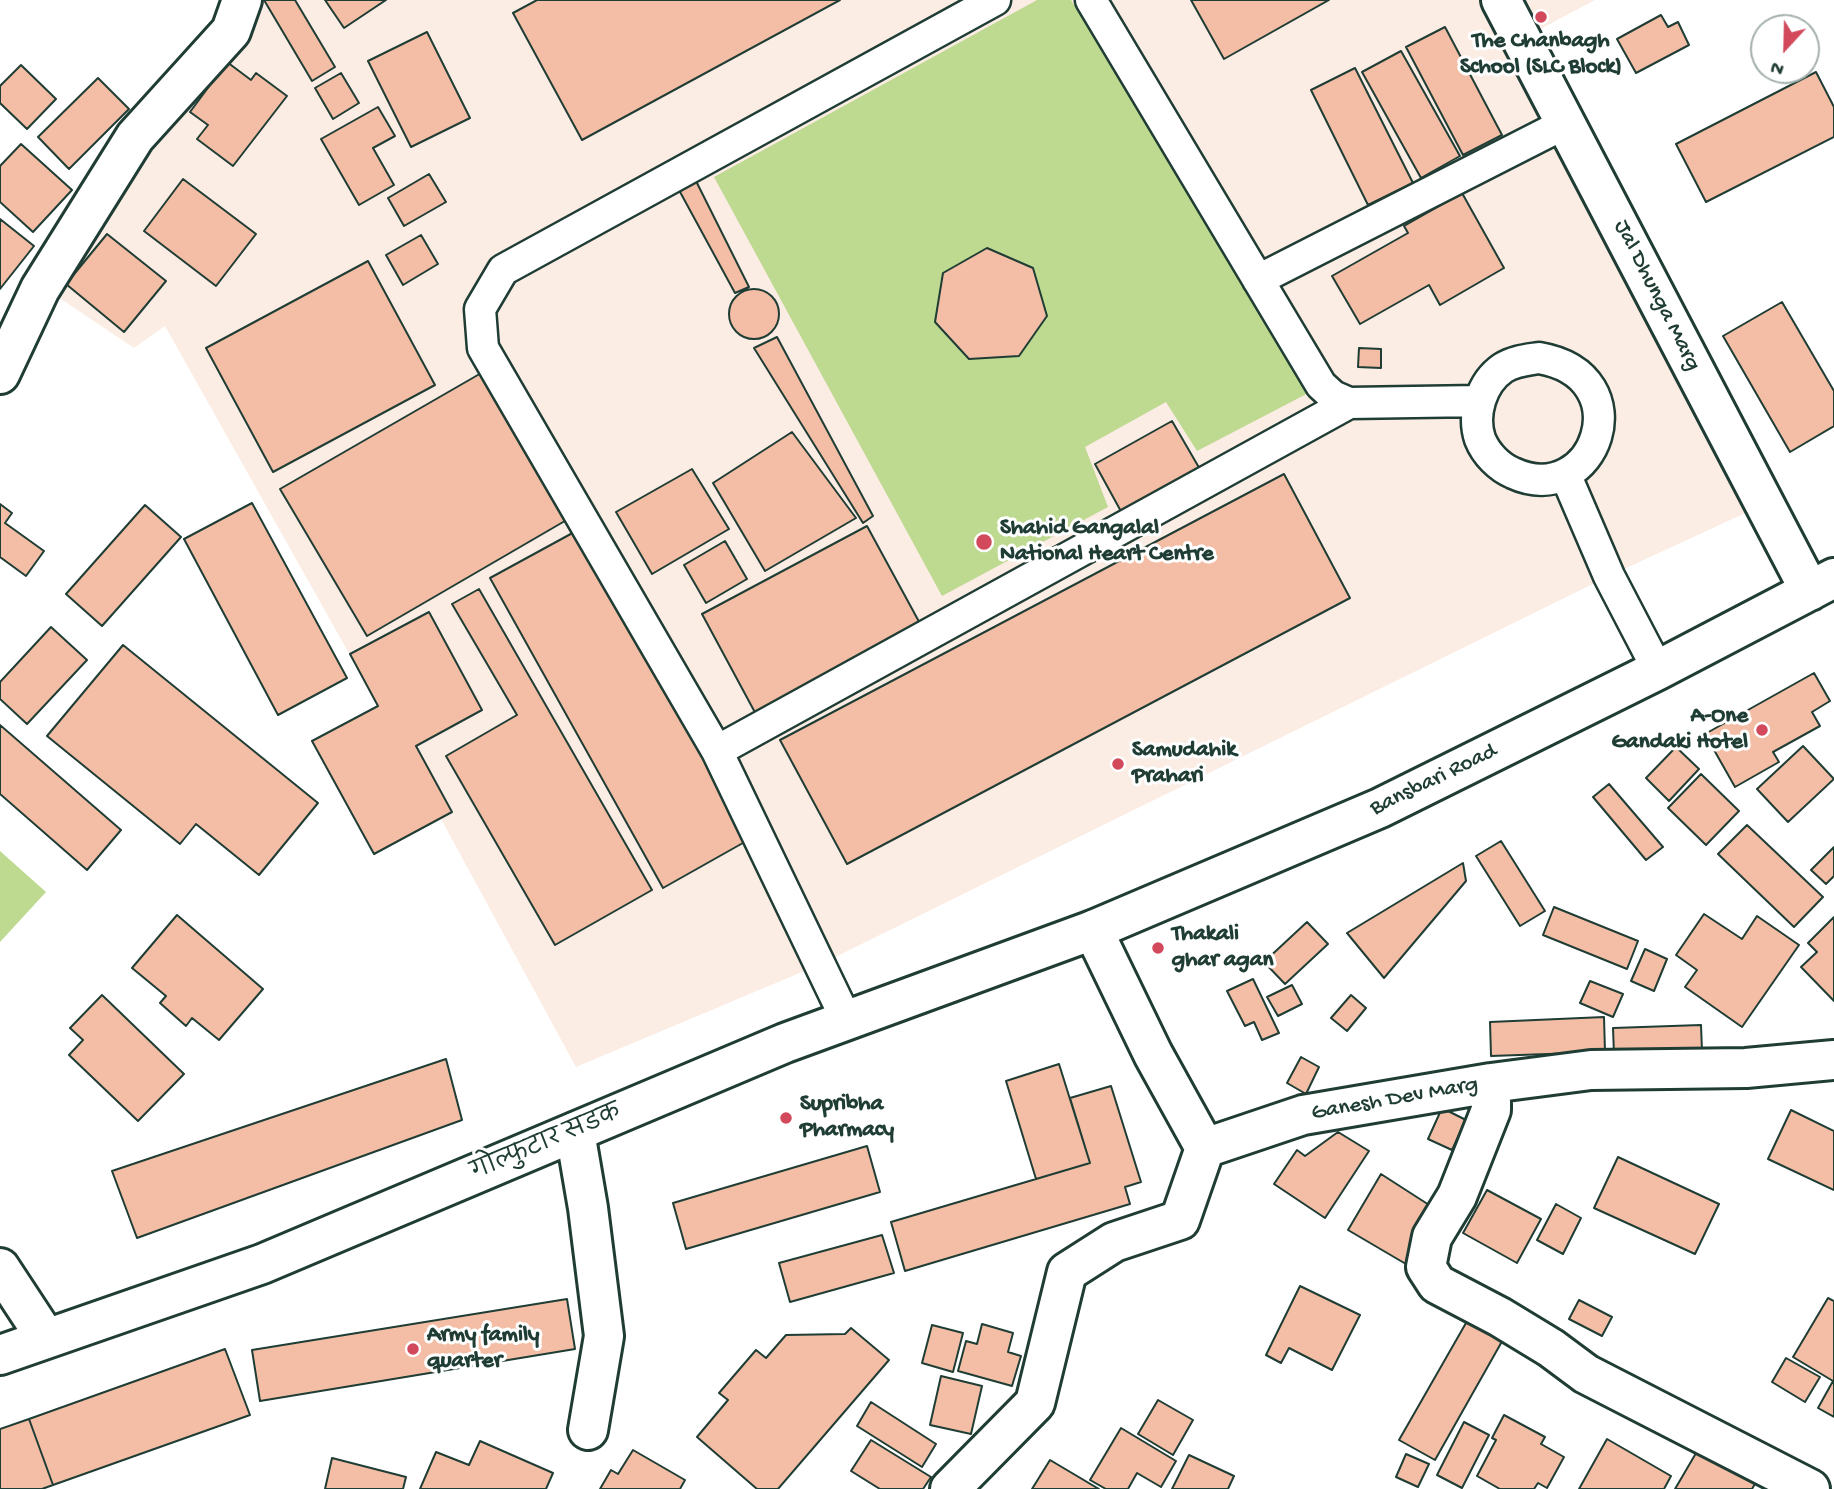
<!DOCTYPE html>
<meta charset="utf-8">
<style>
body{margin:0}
#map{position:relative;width:1834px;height:1489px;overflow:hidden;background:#fff;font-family:"Gochi Hand",sans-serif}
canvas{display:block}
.north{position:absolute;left:1750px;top:14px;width:70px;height:70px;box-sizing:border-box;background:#fff;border:2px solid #a5b1ae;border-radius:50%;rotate:202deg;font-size:19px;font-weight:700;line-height:28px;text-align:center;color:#1f3d34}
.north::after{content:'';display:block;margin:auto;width:24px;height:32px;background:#d1495b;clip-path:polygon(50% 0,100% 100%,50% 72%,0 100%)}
</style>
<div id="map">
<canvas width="1834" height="1489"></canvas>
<div class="north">N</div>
</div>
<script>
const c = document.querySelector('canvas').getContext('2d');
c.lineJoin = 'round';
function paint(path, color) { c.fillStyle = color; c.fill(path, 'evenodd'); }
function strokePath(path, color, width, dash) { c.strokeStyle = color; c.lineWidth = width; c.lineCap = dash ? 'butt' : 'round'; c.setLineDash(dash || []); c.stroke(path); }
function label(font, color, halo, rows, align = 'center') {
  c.font = font + ' "Gochi Hand","Playpen Sans Deva",sans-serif'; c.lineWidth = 6; c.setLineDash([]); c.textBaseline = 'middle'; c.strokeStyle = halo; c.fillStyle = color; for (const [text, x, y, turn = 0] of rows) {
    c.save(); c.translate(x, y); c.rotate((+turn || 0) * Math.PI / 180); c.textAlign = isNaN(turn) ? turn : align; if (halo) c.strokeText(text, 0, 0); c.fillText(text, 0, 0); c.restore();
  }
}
const built = new Path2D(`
 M254 0H1490L1754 509 1609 576 821 964 576 1067 441 819 374 854 312 741 378 705 165 326 134 348 52 293Z
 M1510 0H1595L1529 35Z`);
const green = new Path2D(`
 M1037 0H1071L1318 388 1197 451 1166 402 1085 447 1108 507 942 596 714 177Z
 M0 851 46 892 0 942Z`);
const building = new Path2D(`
 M264 0H295L335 67 312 81Z
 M325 0H386L344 28Z
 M537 0H840L582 140 513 13Z
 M1191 0H1329L1224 59Z
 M1661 15 1668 27 1678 22 1689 45 1636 73 1617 39Z
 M1445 27 1502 135 1463 155 1406 47Z
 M427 32 470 118 411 147 368 61Z
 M1401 51 1460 156 1421 178 1362 72Z
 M227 62 251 80 256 73 287 96 233 166 197 139 208 125 190 112Z
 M21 65 56 99 27 129 0 103V86Z
 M1355 68 1413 183 1368 205 1311 90Z
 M1816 72 1834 107V137L1706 202 1676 144Z
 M341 73 359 103 333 119 315 88Z
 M98 78 129 109 69 169 38 137Z
 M378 107 395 136 373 148 394 185 359 205 321 139Z
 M21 144 72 190 33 232 0 202V166Z
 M691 171 749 287 735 293 673 179Z
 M429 174 446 202 404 226 388 198Z
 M183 179 256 234 216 286 144 231Z
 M1462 193 1504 268 1440 305 1429 285 1360 324 1332 276 1408 233 1404 226Z
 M0 219 34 246 0 289Z
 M107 234 166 281 124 332 66 284Z
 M421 235 438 264 403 285 386 255Z
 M987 248 1033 268 1047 316 1019 356 969 359 935 322 943 273Z
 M368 261 435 385 273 472 206 348Z
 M729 314a25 25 0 1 1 50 0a25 25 0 1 1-50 0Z
 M1782 302 1834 391V426L1790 452 1723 336Z
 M777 337 873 516 863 523 754 348Z
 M1359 348 1381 349V368L1358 367Z
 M483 372 570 518 367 636 280 489Z
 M1172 421 1201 471 1123 515 1095 464Z
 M792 432 856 518 765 571 713 483Z
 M692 469 729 529 652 574 616 512Z
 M1284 474 1350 598 847 864 780 740Z
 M252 503 347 678 278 715 184 539Z
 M0 504 12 513 5 523 44 551 26 576 0 557Z
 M145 505 181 537 102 626 66 594Z
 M867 526 923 629 758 718 702 614Z
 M578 530 750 839 663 888 490 578Z
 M725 541 747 579 706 603 684 565Z
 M479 589 652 890 555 945 446 756 517 715 452 604Z
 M429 612 482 710 416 746 452 812 374 854 312 741 378 706 350 654Z
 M51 627 87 660 27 724 0 699V682Z
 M123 645 318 803 259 875 196 824 180 844 47 736Z
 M1814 673 1830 701 1812 712 1820 726 1773 752 1779 762 1735 787 1705 734Z
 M0 725 121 830 87 870 0 794Z
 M1803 746 1834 779 1788 822 1757 789Z
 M1676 747 1699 769 1669 801 1646 778Z
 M1701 774 1739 811 1706 845 1668 808Z
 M1609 784 1663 847 1646 860 1593 797Z
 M1747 825 1823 897 1794 927 1718 854Z
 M1501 841 1545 911 1520 926 1476 856Z
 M1834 847V876L1826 884 1811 870Z
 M1463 863 1466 881 1384 978 1347 933Z
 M1554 907 1638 941 1627 969 1543 935Z
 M1704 914 1742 939 1757 916 1799 945 1742 1027 1685 987 1697 970 1676 955Z
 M177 915 263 989 219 1040 192 1018 186 1026 160 1003 166 996 132 968Z
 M1834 917V1001L1801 967 1817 952 1808 943Z
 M1307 922 1328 944 1285 984 1264 962Z
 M1645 949 1667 959 1654 991 1631 981Z
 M1253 979 1279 1033 1262 1040 1254 1022 1245 1026 1227 991Z
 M1590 981 1623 994 1613 1017 1580 1003Z
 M1292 985 1302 1004 1278 1016 1267 997Z
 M102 995 184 1074 138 1121 69 1055 83 1040 70 1028Z
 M1351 995 1366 1008 1347 1031 1331 1018Z
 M1604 1017 1605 1052 1491 1056 1490 1022Z
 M1701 1025 1702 1051 1614 1055 1613 1028Z
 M1301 1057 1319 1067 1306 1094 1287 1083Z
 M446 1059 462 1120 137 1238 112 1171Z
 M1059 1064 1090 1163 1036 1179 1006 1081Z
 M1111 1086 1141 1182 1125 1187 1130 1204 905 1271 891 1222 1090 1163 1070 1098Z
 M1442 1108 1466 1120 1452 1150 1428 1139Z
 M1791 1110 1834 1131V1190L1768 1159Z
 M1338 1132 1369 1151 1325 1218 1274 1184 1297 1150 1305 1156Z
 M867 1146 880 1192 686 1249 673 1203Z
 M1618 1157 1719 1204 1695 1254 1594 1208Z
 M1381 1174 1440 1212 1411 1267 1348 1230Z
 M1487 1190 1541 1219 1517 1263 1463 1233Z
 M1556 1204 1581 1218 1563 1254 1537 1240Z
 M882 1235 894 1273 790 1302 779 1263Z
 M1300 1286 1360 1315 1332 1370 1289 1348 1281 1363 1266 1355Z
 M1828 1298 1834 1301V1417L1818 1408 1833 1381 1793 1357Z
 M567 1299 575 1349 260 1401 252 1350Z
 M1579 1300 1612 1317 1602 1336 1569 1319Z
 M1474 1309 1509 1329 1435 1460 1399 1440Z
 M982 1324 1013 1333 1008 1352 1021 1356 1012 1386 958 1371 966 1341 977 1344Z
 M932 1325 963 1333 953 1372 922 1363Z
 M851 1328 889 1360 778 1489H757L697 1437 728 1400 719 1393 756 1350 766 1358 786 1335 845 1334Z
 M225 1349 250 1415 53 1485 29 1419Z
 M1786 1358 1820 1377 1805 1402 1772 1382Z
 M941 1376 982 1386 971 1434 930 1425Z
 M1158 1400 1193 1420 1173 1455 1138 1434Z
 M871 1402 936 1444 922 1467 857 1426Z
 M1504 1415 1545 1437 1541 1444 1564 1457 1547 1488 1538 1483 1534 1489H1500L1477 1476 1496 1440 1492 1438Z
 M29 1419 53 1485 42 1489H0V1429Z
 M1464 1422 1489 1435 1462 1488 1437 1475Z
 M1121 1428 1176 1461 1161 1487 1137 1473 1128 1489H1106L1090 1480Z
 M1607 1439 1671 1476 1664 1489H1579Z
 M871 1440 931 1477 923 1489H880L851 1471Z
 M480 1441 553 1473 546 1489H420L436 1452 469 1465Z
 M1699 1448 1756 1482 1752 1489H1675Z
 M633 1450 685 1480 680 1489H600L611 1470 618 1474Z
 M1406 1454 1429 1464 1418 1487 1396 1477Z
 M1189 1455 1234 1476 1228 1489H1172Z
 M332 1458 406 1477 403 1489H325Z
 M1050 1460 1099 1489H1032Z`);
const lane = new Path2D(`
 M1091 0 1321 385 1333 396 1349 403 1479 401
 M1258 280 1566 123
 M1539 358C1644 376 1595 511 1513 473 1499 467 1486 454 1480 439 1472 415 1481 383 1503 368 1514 361 1526 360 1539 358Z
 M1566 476 1609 576 1658 670
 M717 751 1349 403
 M846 1019 717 751 483 348 480 309 503 270 995 0`);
const street = new Path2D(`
 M0 374 40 289 135 137 231 31 242 0
 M1093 930 1153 1054 1205 1148 1303 1115 1491 1083 1591 1070 1746 1068 1834 1060
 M1491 1083V1110L1457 1196 1432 1237 1426 1267 1437 1284 1500 1317 1551 1348 1586 1374 1810 1489
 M575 1132 588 1208 604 1336 588 1430
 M0 1268 46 1338
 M950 1489 1035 1403 1067 1272 1114 1242 1180 1220 1205 1148`);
const secondary = new Path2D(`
 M1501 0 1810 591
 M0 1355 262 1264 785 1043 1093 930 1380 808 1658 670 1834 578`);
const markers = [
 [1541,17,7,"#d1495b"],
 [984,542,9,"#d1495b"],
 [1762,730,7,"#d1495b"],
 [1118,764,7,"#d1495b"],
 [1158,948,7,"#d1495b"],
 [786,1118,7,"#d1495b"],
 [413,1349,7,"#d1495b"]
];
const poiNames = [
 ["The Chanbagh",1541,42,"center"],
 ["School (SLC Block)",1541,68,"center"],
 ["Shahid Gangalal",1000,529],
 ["National Heart Centre",1000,555],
 ["A-One",1748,717,"right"],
 ["Gandaki Hotel",1748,743,"right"],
 ["Samudahik",1132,751],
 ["Prahari",1132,777],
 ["Thakali",1172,935],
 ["ghar agan",1172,961],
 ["Supribha",800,1105],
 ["Pharmacy",800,1131],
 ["Army family",427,1336],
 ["quarter",427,1362]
];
const streetNames = [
 ["Jal Dhunga Marg",1656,296,63],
 ["Bansbari Road",1434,781,-26],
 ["Ganesh Dev Marg",1395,1100,-10],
 ["गोल्फुटार सडक",547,1144,-23]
];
paint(built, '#fbece4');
paint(green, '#bed990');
paint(building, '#f3bea5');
strokePath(building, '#1f3d34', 2);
strokePath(lane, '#1f3d34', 35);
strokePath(street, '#1f3d34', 44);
strokePath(secondary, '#1f3d34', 44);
strokePath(lane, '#fff', 30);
strokePath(street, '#fff', 38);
strokePath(secondary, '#fff', 38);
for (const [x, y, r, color] of markers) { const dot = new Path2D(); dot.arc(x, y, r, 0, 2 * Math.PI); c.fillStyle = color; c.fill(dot); strokePath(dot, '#fff', 2.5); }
label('bold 23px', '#1f3d34', '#fff', poiNames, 'left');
label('23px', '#1f3d34', '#fff', streetNames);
</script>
